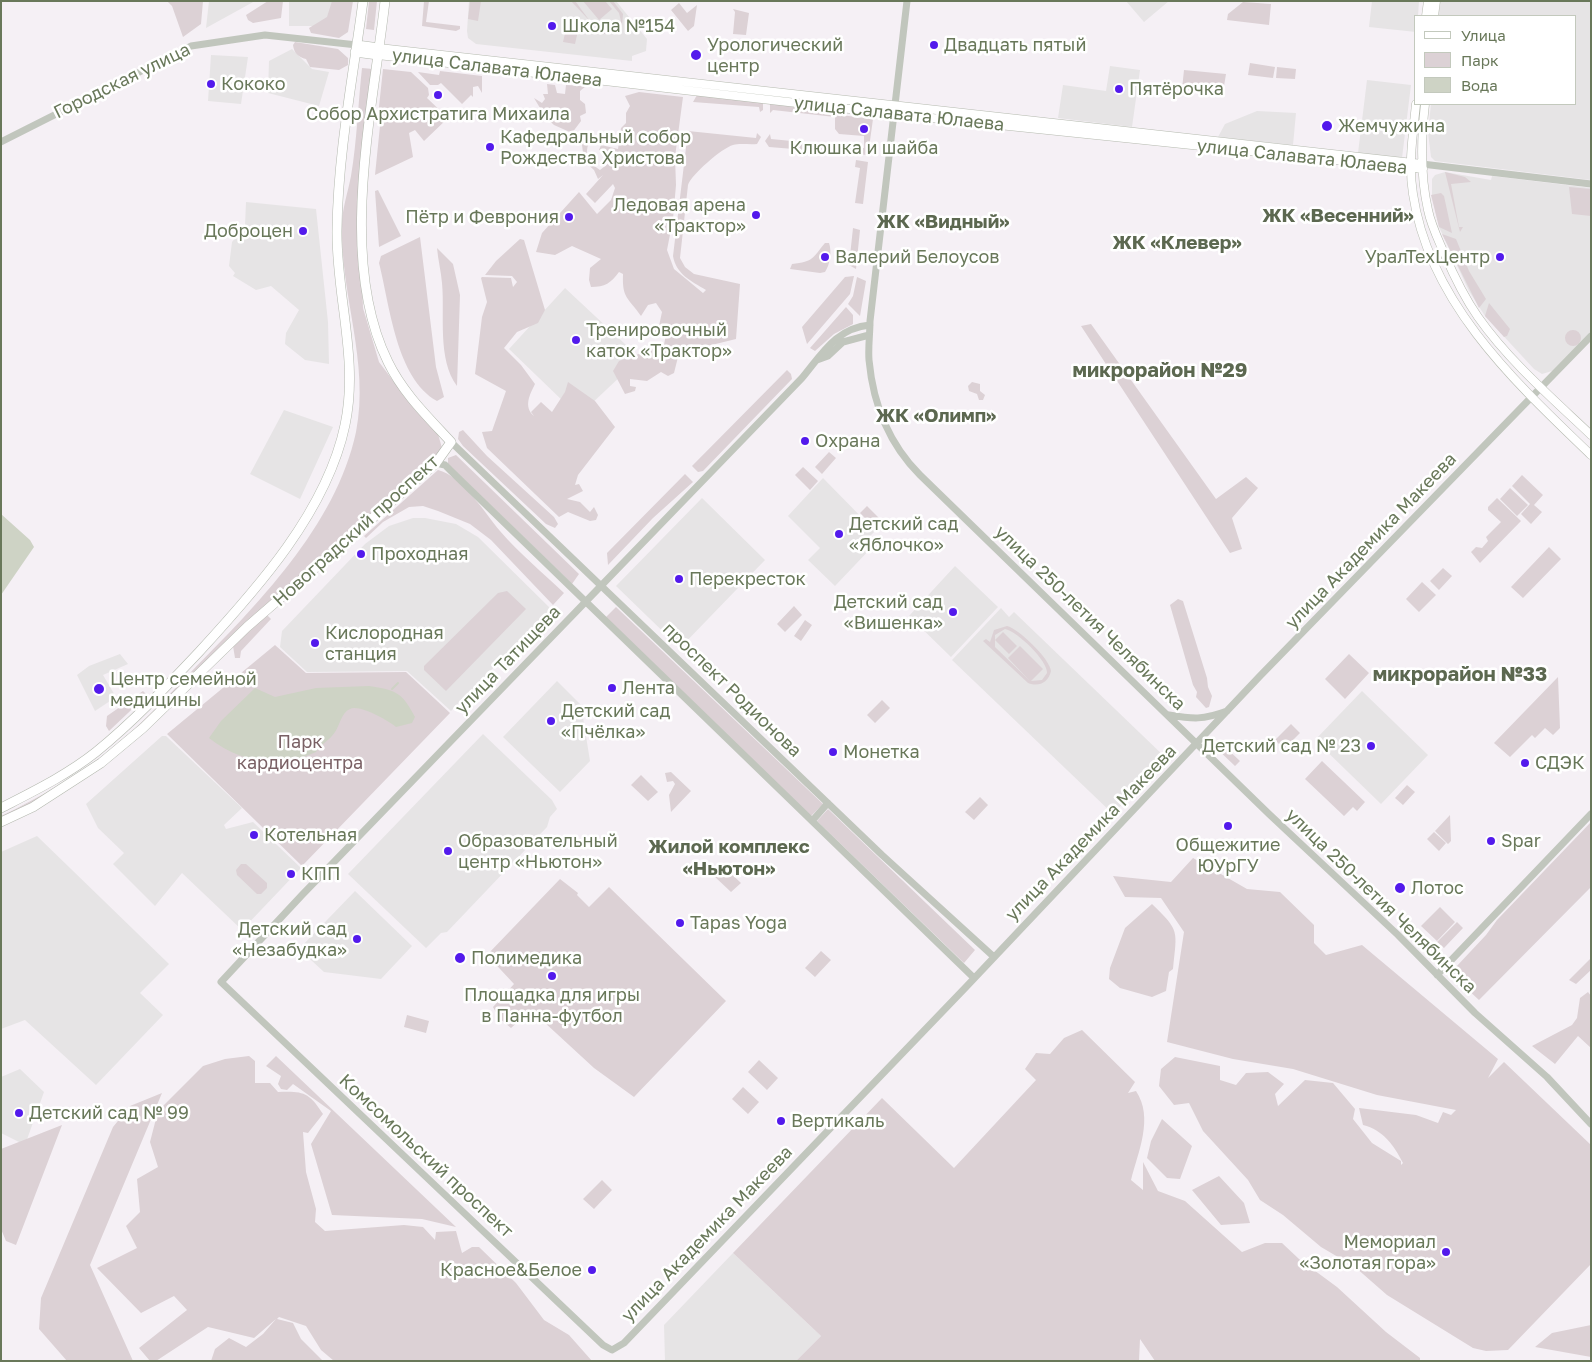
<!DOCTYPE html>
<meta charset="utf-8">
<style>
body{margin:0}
#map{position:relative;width:1592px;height:1362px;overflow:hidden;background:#f5f0f5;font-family:"Golos Text",sans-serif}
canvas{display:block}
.frame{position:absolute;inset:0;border:2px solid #69785a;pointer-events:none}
.legend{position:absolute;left:1414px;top:15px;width:162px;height:90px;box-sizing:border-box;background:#fff;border:1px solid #c3c9bd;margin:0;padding:6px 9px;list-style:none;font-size:15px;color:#69785a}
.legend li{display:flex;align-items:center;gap:10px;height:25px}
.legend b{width:25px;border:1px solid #c3c9bd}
</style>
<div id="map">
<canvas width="1592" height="1362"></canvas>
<div class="frame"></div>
<ul class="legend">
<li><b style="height:6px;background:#fff"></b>Улица</li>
<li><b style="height:14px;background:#dcd1d5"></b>Парк</li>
<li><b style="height:14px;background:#ced3c5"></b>Вода</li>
</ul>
</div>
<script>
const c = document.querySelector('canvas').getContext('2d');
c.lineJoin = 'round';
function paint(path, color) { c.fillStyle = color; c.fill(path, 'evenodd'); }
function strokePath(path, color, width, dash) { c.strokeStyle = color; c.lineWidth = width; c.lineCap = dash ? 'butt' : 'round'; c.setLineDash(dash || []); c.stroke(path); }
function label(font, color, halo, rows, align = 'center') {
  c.font = font + ' "Golos Text",sans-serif'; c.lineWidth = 5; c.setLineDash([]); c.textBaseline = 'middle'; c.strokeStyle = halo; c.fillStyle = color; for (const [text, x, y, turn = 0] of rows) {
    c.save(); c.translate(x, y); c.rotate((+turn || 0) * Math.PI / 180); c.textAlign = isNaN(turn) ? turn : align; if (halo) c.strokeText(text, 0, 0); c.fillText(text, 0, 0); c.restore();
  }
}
const built = new Path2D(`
 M209 1H255L206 28Z
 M289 1H334L331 26H289Z
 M469 1H616L647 39 646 51 632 56V61L476 44 468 38 467 31Z
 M1126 1H1169L1144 22Z
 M1372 1H1419L1418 16H1416V32L1369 27Z
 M1440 1H1591V180L1435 161 1431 157 1428 132 1431 104H1576V16H1438Z
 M292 49 312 69 329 72 319 106 268 93 269 61Z
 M211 55 248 57 241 104 208 101Z
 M1110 66 1140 70 1132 127 1058 118 1063 85 1106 91Z
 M1367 80 1411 85 1402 158 1358 153Z
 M1257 111 1296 113 1293 145 1218 137 1225 124Z
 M1445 172 1491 180 1492 176 1591 188V331L1552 371 1542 374 1534 369 1485 316 1469 291 1439 227 1432 196V179L1435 175Z
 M246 202 316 209 328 322 329 364 305 360 285 344 286 333 299 310 271 286 256 290 233 276 235 273 229 266 232 242 245 226Z
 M565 288 640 358 589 406 566 404 509 349Z
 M284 410 333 427 300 499 250 474Z
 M823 478 875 531 868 538 874 545 835 586 808 560 820 548 788 516Z
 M702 498 765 560 680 648 616 586Z
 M413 518H425L456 524 478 537 551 609 451 711 407 671 307 672 280 647 282 631 365 544 389 526Z
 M955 566 998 607 951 657 909 616Z
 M1001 608 1009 617 1014 612 1166 758 1113 814 952 660Z
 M120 654 128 664 103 675 116 697 95 711 77 675 89 666Z
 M557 681 581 705 590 761 560 792 503 737Z
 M1362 691 1428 755 1381 804 1315 740Z
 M483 734 552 800 557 809 550 817 547 827 447 932 441 933 426 948 348 874Z
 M162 736H166L242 808 224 825 226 829 253 822 301 868 242 930 182 873 155 906 113 864 124 853 98 828 86 804Z
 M37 836 169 964 140 993 163 1015 96 1085 25 1020 1 1029V852Z
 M355 891 412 946 381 979 324 972 299 949Z
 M20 1069 44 1092 25 1145 1 1133V1077Z
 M733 1253 821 1336 796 1361H665L664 1325Z`);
const green = new Path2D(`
 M167 1H203L201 24 183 37 172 6Z
 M268 1H283L281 18 253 23 248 20 246 15Z
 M332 1H353L348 32 339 38 311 33 309 28 327 17Z
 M369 1H377L374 30 366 29Z
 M424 1H429L426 22 460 26V29L456 31 422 26Z
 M470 1H481L478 21 468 19Z
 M571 1H575C585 13 599 40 616 30L621 21 619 13 609 1H613L623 14 622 27 614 34H602Z
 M583 1H605L612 9 599 20Z
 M1243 2 1271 4 1269 25 1227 20 1228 14Z
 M679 3 687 13 697 5 694 26 688 31 671 10Z
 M733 9 749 13 746 35 733 34 735 12Z
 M568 20 580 22 575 44 563 42Z
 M295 42 338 49 348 58V65L339 70 310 67 306 59C298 57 294 53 293 45Z
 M1250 63 1275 67 1273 78 1248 75Z
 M1277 67 1296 69 1295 79 1276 78Z
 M362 68 373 69 361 158 359 187 363 308 379 362 416 411 438 434 442 448 439 454 143 726 99 763 1 821V816C39 798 73 778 106 753 137 729 164 700 191 672 256 606 336 526 356 432 370 363 340 294 342 225 342 209 348 192 351 176 357 140 358 104 362 68Z
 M383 69 411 72 428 88 429 95 427 98 448 118 424 141 415 130 409 133 413 157 375 175 381 116H378Z
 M1184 70 1226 74 1224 86 1212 92 1182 89Z
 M440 71 482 76V93L478 86 473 87V97L471 95 462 104 441 83 438 85H430L418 72 439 75Z
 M547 84 555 85 557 93 565 94 566 85 586 86 580 91V100L585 104 586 113 580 116 581 121 572 133 554 125 539 111 540 108 534 98 542 103 545 99 543 94H548Z
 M639 92 683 97 675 157 676 185 673 219 667 250 674 269 703 293 706 290C691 281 676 274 673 256L688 131 756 138 757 133 761 137 757 144C750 145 740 143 733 145 722 148 691 175 688 185L680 258 685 267 694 274 740 284 736 339 691 350 686 347 681 350 683 355 678 357 674 373 668 376 661 372 647 381 630 379V386L636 387 635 391 625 394 613 371 619 361 664 345 666 334 655 333 644 329 659 326 662 312 656 303 648 305 641 316C628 297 622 299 623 274L619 272C611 283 605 287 591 287L589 280 590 268 601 259 572 246 555 255 536 252 542 233 579 192 597 214 611 200 615 188 613 184 595 203 586 194 603 175 598 179 594 170 584 161 582 145 586 132H592C586 152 582 157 600 170L614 159 599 150 601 145 618 149 621 128 626 123V113L630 106 625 96Z
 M697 95 763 103V110L760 112 759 107 693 102Z
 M770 103 806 106 816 112 873 119 868 155 769 147 765 141 770 134 771 139 864 148V136L839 134 835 129V117L773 110 770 113Z
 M856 160 868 162 863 204 855 203 860 168 855 167Z
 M1445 172 1465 177 1471 182 1451 184 1459 227H1463L1460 232Z
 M1569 187 1591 189V216L1572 214Z
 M378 190 401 236 379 247 375 191Z
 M1441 193 1444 196 1452 233 1439 227 1431 195Z
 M853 228 860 230 856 269 849 265Z
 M1442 234 1456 239 1469 271 1486 299 1479 308Z
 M420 237 436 367 444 397 437 401C396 378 390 306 379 263L381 256Z
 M520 239 524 240 545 310 538 323 517 332 504 348 521 365 535 384C530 394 523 407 534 416L531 412 541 402 552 412 565 392 568 382 595 401 615 427 578 475 575 485 579 484 583 491 567 499 580 502 590 512 594 507 598 515 596 520 590 521 568 512 559 517 487 448 482 432 492 431 506 391 475 374 482 317 487 302 481 278 482 277 511 278 513 287 517 282 512 276 485 275 496 261Z
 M825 243H829C832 251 830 265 825 272L820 273 790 269 792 264C814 262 813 257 825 243Z
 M437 248 453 264 460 295 457 386C437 359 445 315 442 283 441 271 438 260 437 248Z
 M854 276 850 294 807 344 802 327 845 277Z
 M857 277 866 281 860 316 848 304 853 296Z
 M1489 303 1510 329 1507 336 1504 337 1485 316Z
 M846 307 853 315V324L834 334 815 351 810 348Z
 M1091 324 1216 499 1246 477 1258 488 1232 518 1242 549 1230 553 1081 326Z
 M1565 338a8 8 0 1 1 16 0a8 8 0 1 1-16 0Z
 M787 370 791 374 792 379 703 471 698 472 692 466Z
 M972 382 980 384V391L985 395 983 400H979L977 394 969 391 968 386Z
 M463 430 487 456 554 517 558 524 555 528 546 524 463 446 458 439 459 432Z
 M829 452 836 458 822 474 815 467Z
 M456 455 579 574 572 584 448 464V458Z
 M803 467 818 481 810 490 795 475Z
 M438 470C462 476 485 513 500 531 519 553 543 573 564 593L553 605 491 540 470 524 438 511 423 506 409 507 383 522 366 538 364 536Z
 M685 474 693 482 653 518 608 565 607 553Z
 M1522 475 1543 495 1534 505 1542 512 1531 524 1521 514 1530 504 1512 486Z
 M1510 488 1528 505 1517 516 1500 499Z
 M1497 498 1521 521 1480 563 1471 552 1476 547 1482 548 1488 541 1486 537 1501 522 1488 510V507Z
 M867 506 882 521 875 528 860 513Z
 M1549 547 1561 559 1523 598 1511 587Z
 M1443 568 1452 576 1439 590 1430 581Z
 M1422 582 1436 595 1419 612 1406 599Z
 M507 591 526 609 446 691 424 670V666L498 593Z
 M1178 599 1183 601 1207 678 1208 687 1212 696 1209 707 1206 708 1196 697 1197 692 1193 685 1170 605Z
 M794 606 802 615 785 632 777 624Z
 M616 607 823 804 811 816 605 618Z
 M267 615 271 619 241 651 240 658H235L233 646Z
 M805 620 812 625 801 641 794 636Z
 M1007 626C1019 629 1050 659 1051 671 1048 683 1039 687 1028 683L983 641 986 639 990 642 994 630ZM1005 629C1017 631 1048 661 1047 673L1042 680 1031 681 1043 669 1020 646 1008 658 1030 681 995 647V635Z
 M1003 632 1017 646 1009 654 995 640Z
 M275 645 306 673 406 672 450 713 302 866 167 734Z
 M1349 654 1369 673 1345 699 1325 679Z
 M1558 677 1560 728 1553 735 1545 728 1535 738 1532 735 1510 757 1494 743Z
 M143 691 147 695 109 731 106 726 107 716Z
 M882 700 890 708 875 723 867 715Z
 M1291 724 1300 733 1284 749 1275 740Z
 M1220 742 1240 761 1235 766 1215 747Z
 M1322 761 1365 802 1357 811 1353 807 1344 816 1305 779Z
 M671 772 691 791 671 812 669 795 675 784 673 781 667 782 665 773Z
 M641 775 658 792 648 801 631 785Z
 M1407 785 1415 792 1403 805 1395 798Z
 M980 797 988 805 974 820 965 812Z
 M828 809 975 950 964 963 817 821Z
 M1450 815 1451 841 1448 844 1435 831Z
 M1591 822V887L1479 1000 1454 977 1455 968 1486 935 1497 920Z
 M1434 832 1446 843 1439 851 1427 839Z
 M1193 858 1247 889 1280 892 1314 925V943L1326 955 1362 945 1498 1059 1488 1078 1504 1062 1591 1145V1264L1508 1350 1486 1351 1473 1348 1387 1295 1355 1267 1321 1247 1283 1215 1260 1200 1248 1180 1203 1131 1189 1103 1174 1105 1159 1086 1161 1069 1175 1057 1220 1066V1080L1236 1085 1246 1073 1268 1072 1284 1084 1275 1094 1278 1106 1305 1080 1333 1083 1355 1109 1353 1119 1372 1143 1401 1161V1165L1403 1163C1394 1145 1383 1130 1363 1125L1359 1108 1416 1115 1438 1123 1443 1112 1451 1115 1456 1110 1377 1095 1293 1069 1233 1059 1167 1042 1184 932 1161 898 1125 897 1113 876 1171 882Z
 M241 864H246L267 883V888L261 894H257L237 875 236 870Z
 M723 866 741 883 731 892 714 876Z
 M560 879 578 893 577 895 589 907 609 887 726 1001 634 1097 594 1068 531 1010 511 1028 499 1018 493 1007 514 984 487 955Z
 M1152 904C1180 931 1177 930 1173 969L1169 972 1166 991 1152 997 1120 988 1109 979 1110 968 1125 928Z
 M1440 907 1455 922 1437 941 1421 926Z
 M1457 922 1463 928 1444 948 1437 942Z
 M821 951 831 960 815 977 805 968Z
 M1591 958V970L1576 984 1569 980Z
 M1588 992 1591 996V1048L1578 1036 1555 1064 1532 1046 1572 1025 1577 1018 1580 998Z
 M407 1015 429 1021 426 1033 404 1027Z
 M1082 1030 1135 1082 1128 1093 1136 1091C1154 1118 1138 1152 1131 1180L1143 1190V1162L1158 1191 1185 1201 1242 1252 1265 1243H1282L1299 1259 1337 1287 1386 1332 1420 1358V1361H1155L1140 1339 1139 1361H796L821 1336 733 1253 882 1098 954 1168 1036 1080 1025 1069 1036 1053 1050 1054 1064 1038Z
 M249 1056 255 1061V1083H270L278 1092C303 1091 309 1092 323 1114L308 1133 303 1132 306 1172 316 1209 315 1222 325 1231 404 1225 423 1227 435 1240 436 1232 456 1231 462 1253 472 1247H479L516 1283 544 1320 569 1335 592 1361H334L321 1350 306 1326 279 1317 277 1319 293 1323 301 1339 323 1361H211L215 1349 229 1338 246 1347 263 1334 276 1319 254 1338 208 1327 156 1361H150L139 1348 187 1310 174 1296 141 1313 97 1268 137 1248 126 1226 140 1212 137 1179 158 1167 150 1142 158 1111 203 1066 225 1059Z
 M276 1056 456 1227 422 1219 332 1215 311 1144 331 1111 293 1084 287 1090 281 1089 278 1084 281 1076 266 1066Z
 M759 1060 778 1078 767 1090 748 1072Z
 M743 1087 759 1102 748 1114 732 1099Z
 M162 1093 90 1265 133 1361H67L39 1329 41 1298 113 1127 130 1106Z
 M1162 1119 1192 1146 1180 1179 1167 1178 1147 1158 1151 1141Z
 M62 1125 16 1245 6 1241 1 1229V1149Z
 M1219 1176 1244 1203 1250 1223 1221 1225 1192 1190Z
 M602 1180 612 1190 594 1209 583 1199Z
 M1591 1325V1357L1535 1347 1552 1333Z`);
const water = new Path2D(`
 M1 514 30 540 34 547 1 595Z
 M369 686C396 690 402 692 415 717L412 723 396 727C389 721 359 704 350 709 341 713 340 725 335 732 330 740 321 744 316 752 278 769 241 763 209 738L221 721 255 688 275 697 316 688Z`);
const stream = new Path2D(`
 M392 689 398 683`);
const tertiary = new Path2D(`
 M907 1 870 321C870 334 868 347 869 360 873 403 889 444 920 475L1269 814 1398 935 1475 1013 1547 1077 1591 1124
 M1 142 191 46 265 35 357 45
 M1422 164 1591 184
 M870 325C836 328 822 354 802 378L302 895 221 982 603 1345 612 1350 624 1343 966 987 1259 677 1591 336
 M817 360 828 356 843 342 869 335
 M451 442 882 855 994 957
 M436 463 445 465 451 471 974 978
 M1169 715C1193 719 1203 720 1227 711
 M812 821 828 803
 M1437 975 1591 814`);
const secondary = new Path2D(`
 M1426 16 1428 1
 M1434 16 1436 1
 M379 48 1422 164
 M378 55 893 114 1423 169
 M1416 104C1413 134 1408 164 1413 194 1429 303 1516 383 1591 455
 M1425 104C1421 139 1420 175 1428 210 1431 225 1438 239 1444 253 1453 274 1464 297 1478 317 1509 361 1552 398 1591 435`);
const primary = new Path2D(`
 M357 45 379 48
 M355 52 378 55
 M1 808C34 791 67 775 96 752 133 722 166 687 199 652 257 589 327 511 345 425 359 360 336 295 337 230 338 153 353 77 363 1
 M1 822 33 807 101 763 143 728 247 627 436 463 451 442C428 417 403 393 388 362 337 259 373 110 385 1`);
const markers = [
 [552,26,5,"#531aec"],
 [934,45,5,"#531aec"],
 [696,55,6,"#531aec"],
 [211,84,5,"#531aec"],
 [1119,89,5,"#531aec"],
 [438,95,5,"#531aec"],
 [1327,126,6,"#531aec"],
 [864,129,5,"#531aec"],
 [490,147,5,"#531aec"],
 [756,215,5,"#531aec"],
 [569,217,5,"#531aec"],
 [303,231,5,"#531aec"],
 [825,257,5,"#531aec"],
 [1500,257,5,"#531aec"],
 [576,340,5,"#531aec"],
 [805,441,5,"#531aec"],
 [839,534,5,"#531aec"],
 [361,554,5,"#531aec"],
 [679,579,5,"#531aec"],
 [953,612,5,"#531aec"],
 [315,643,5,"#531aec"],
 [612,688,5,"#531aec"],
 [99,689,6,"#531aec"],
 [551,721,5,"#531aec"],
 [1371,746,5,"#531aec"],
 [833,752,5,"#531aec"],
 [1525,763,5,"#531aec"],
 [1228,826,5,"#531aec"],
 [254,835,5,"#531aec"],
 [1491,841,5,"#531aec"],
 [448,851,5,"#531aec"],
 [291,874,5,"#531aec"],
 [1400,888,6,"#531aec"],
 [680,923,5,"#531aec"],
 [357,939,5,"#531aec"],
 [460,958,6,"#531aec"],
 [552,976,5,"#531aec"],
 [19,1113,5,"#531aec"],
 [781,1121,5,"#531aec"],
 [1446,1252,5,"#531aec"],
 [592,1270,5,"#531aec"]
];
const poiNames = [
 ["Школа №154",562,26],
 ["Урологический",707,45],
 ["центр",707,66],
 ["Двадцать пятый",944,45],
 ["Кококо",221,84],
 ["Пятёрочка",1129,89],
 ["Собор Архистратига Михаила",438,114,"center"],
 ["Жемчужина",1338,126],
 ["Кафедральный собор",500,137],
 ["Рождества Христова",500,158],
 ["Клюшка и шайба",864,148,"center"],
 ["Ледовая арена",746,205,"right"],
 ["«Трактор»",746,226,"right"],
 ["Пётр и Феврония",559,217,"right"],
 ["Доброцен",293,231,"right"],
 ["Валерий Белоусов",835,257],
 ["УралТехЦентр",1490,257,"right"],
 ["Тренировочный",586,330],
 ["каток «Трактор»",586,351],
 ["Охрана",815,441],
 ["Детский сад",849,524],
 ["«Яблочко»",849,545],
 ["Проходная",371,554],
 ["Перекресток",689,579],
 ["Детский сад",943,602,"right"],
 ["«Вишенка»",943,623,"right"],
 ["Кислородная",325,633],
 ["станция",325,654],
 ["Центр семейной",110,679],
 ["медицины",110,700],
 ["Лента",622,688],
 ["Детский сад",561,711],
 ["«Пчёлка»",561,732],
 ["Детский сад № 23",1361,746,"right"],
 ["Монетка",843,752],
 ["СДЭК",1535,763],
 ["Котельная",264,835],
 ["Образовательный",458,841],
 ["центр «Ньютон»",458,862],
 ["Spar",1501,841],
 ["Общежитие",1228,845,"center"],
 ["ЮУрГУ",1228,866,"center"],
 ["КПП",301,874],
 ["Лотос",1411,888],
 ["Tapas Yoga",690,923],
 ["Детский сад",347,929,"right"],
 ["«Незабудка»",347,950,"right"],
 ["Полимедика",471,958],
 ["Площадка для игры",552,995,"center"],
 ["в Панна-футбол",552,1016,"center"],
 ["Детский сад № 99",29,1113],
 ["Вертикаль",791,1121],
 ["Мемориал",1436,1242,"right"],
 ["«Золотая гора»",1436,1263,"right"],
 ["Красное&Белое",582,1270,"right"]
];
const streetNames = [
 ["улица Салавата Юлаева",497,68,7],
 ["Городская улица",122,81,-26],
 ["улица Салавата Юлаева",899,114,6],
 ["улица Салавата Юлаева",1302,157,6],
 ["Новоградский проспект",356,531,-42],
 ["улица Академика Макеева",1371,541,-46],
 ["улица 250-летия Челябинска",1090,618,44],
 ["улица Татищева",508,660,-46],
 ["проспект Родионова",732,690,44],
 ["улица Академика Макеева",1091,833,-46],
 ["улица 250-летия Челябинска",1381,901,44],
 ["Комсомольский проспект",426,1156,43],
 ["улица Академика Макеева",707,1234,-46]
];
const parkNames = [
 ["Парк",300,742],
 ["кардиоцентра",300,763]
];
const neighbourhoodNames = [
 ["ЖК «Весенний»",1338,216],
 ["ЖК «Видный»",943,222],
 ["ЖК «Клевер»",1177,243],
 ["ЖК «Олимп»",936,416],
 ["Жилой комплекс",729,847],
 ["«Ньютон»",729,869]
];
const quarterNames = [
 ["микрорайон №29",1160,371],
 ["микрорайон №33",1460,675]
];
paint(built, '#e6e4e5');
paint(green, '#dcd1d5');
paint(water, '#ced3c5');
strokePath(stream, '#ced3c5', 2);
strokePath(secondary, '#b5baaf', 9);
strokePath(primary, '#b3b8ae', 10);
strokePath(tertiary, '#c1c6bd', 7);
strokePath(secondary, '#fff', 8);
strokePath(primary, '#fff', 9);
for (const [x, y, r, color] of markers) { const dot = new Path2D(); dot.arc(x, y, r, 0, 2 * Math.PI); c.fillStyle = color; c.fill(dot); strokePath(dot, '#fff', 2); }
label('18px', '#69785a', '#fff', poiNames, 'left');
label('18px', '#69785a', '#fff', streetNames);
label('18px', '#7a6165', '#fff', parkNames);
label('bold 19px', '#5c6850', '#fff', neighbourhoodNames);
label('bold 20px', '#5c6850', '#fff', quarterNames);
</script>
